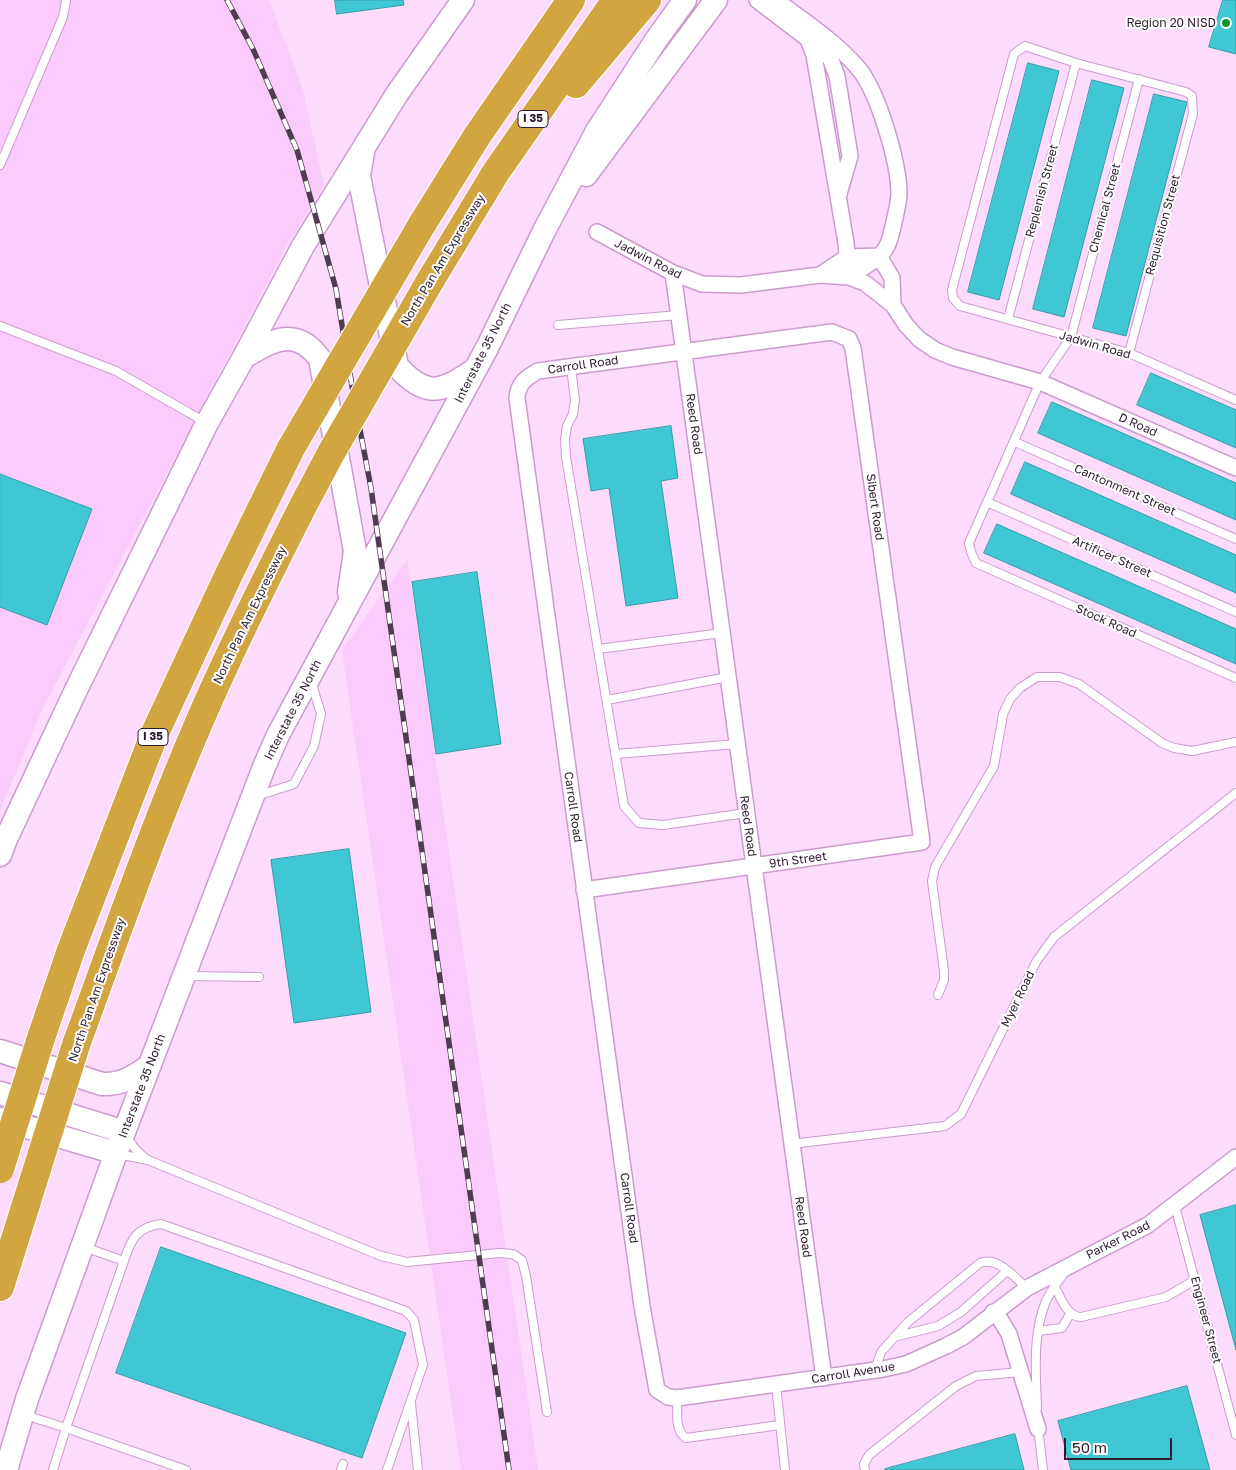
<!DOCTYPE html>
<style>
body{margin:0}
#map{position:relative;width:1236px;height:1470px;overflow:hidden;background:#fcdbfd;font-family:"Golos Text",sans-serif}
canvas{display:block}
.scale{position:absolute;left:1064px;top:1438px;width:108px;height:22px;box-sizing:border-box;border:2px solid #2f1b30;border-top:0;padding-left:6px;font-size:15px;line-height:18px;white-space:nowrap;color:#2f1b30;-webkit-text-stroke:4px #fff;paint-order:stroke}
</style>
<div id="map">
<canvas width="1236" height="1470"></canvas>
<div class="scale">50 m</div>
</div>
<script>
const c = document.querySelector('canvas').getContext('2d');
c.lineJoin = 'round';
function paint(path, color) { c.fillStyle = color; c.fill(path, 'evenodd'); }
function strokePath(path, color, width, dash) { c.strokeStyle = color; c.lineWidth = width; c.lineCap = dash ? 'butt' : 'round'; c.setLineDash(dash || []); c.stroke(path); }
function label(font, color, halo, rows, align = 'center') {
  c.font = font + ' "Golos Text",sans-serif'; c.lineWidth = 4; c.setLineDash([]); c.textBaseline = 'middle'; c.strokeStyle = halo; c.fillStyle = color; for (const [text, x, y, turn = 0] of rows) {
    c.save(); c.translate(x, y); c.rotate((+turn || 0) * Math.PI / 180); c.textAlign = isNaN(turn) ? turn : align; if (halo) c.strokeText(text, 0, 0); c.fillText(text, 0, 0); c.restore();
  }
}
const built = new Path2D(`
 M0 0H269L303 90 324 185 288 243 44 706 0 810Z
 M407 560 538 1470H461L342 650Z`);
const building = new Path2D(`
 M335 0H403L404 5 337 14Z
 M1223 0H1236V54L1209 47Z
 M1028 63 1059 71 999 300 968 292Z
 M1092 80 1124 88 1064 317 1033 309Z
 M1154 94 1187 102 1126 336 1093 328Z
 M1151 373 1236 410V448L1137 405Z
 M1052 402 1236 483V520L1038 433Z
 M671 426 678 478 661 481 678 598 626 606 609 488 591 491 583 439Z
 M1025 462 1236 555V593L1011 494Z
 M0 474 92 509 47 625 0 607Z
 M997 524 1236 629V664L984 553Z
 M477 572 501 744 436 754 412 582Z
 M349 849 371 1012 294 1023 271 860Z
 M1236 1205V1350L1200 1215Z
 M161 1247 406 1333 362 1458 116 1373Z
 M1187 1386 1210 1470H1071L1058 1421Z
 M1015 1434 1024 1470H885V1469Z`);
const service = new Path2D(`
 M1139 79 1071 337 1040 382 969 543 971 552 976 563 1236 678
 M0 165 63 17 66 0
 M1008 319 1076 63
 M558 325 679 315
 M0 326 116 371 205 422
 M1129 353 1193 114 1192 96 1186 92 1076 63 1025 46 1014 54 952 290 953 298 960 306 1129 353 1236 400
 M571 367 575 400 573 414 567 426 565 440 566 457 624 806 639 823 663 825 746 813
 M1015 442 1236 539
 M987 502 1236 612
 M598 649 722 633
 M607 700 728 677
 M616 754 737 744
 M257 796 294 784 314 746 321 714 312 684
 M186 976 259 977
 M938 995 944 980V971L932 881 935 867 994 766 1003 714 1010 699 1020 688 1037 677H1060L1079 684 1162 743 1174 748 1192 751 1236 742
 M126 1136 136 1150 146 1159
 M791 1144 945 1126 961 1114 1036 962 1054 937 1236 793
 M118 1154 148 1160 381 1256 407 1262 499 1253 513 1254 522 1260 526 1276 547 1412
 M1175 1206 1236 1435
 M124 1261C131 1239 137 1227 161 1224L406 1311 414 1320 423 1365 387 1470
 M1053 1283C1060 1295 1066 1317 1081 1317L1166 1297 1195 1280
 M1039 1331 1062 1328 1070 1314
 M894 1337 938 1326 961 1312 1007 1271
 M875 1370 881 1352 908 1322 980 1263C998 1256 1014 1277 1027 1288
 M776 1384 785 1470
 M677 1398C678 1411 674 1431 686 1438L780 1425
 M411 1404 418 1470
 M1037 1408C1036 1373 1032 1335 1046 1301 1051 1290 1058 1281 1065 1272
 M25 1415 66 1428 124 1261 84 1247
 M1038 1427 1043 1470
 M53 1470 66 1428 186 1470
 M341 1470 343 1464
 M865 1470 864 1464 869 1455 956 1386 976 1376 1020 1372`);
const minor = new Path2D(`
 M757 0 808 39 814 55 846 243 849 277C861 268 881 259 887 246 891 239 899 201 899 194 899 163 878 91 858 68 835 41 804 21 776 0
 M809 40 830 58 837 76 850 156 839 194
 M597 232 673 273 702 284 741 285 820 275 849 277 865 283 893 305 906 325 919 339 935 350 952 357 1040 382 1236 468
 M673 273 824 1378
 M820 275 847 257 879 256 892 278 893 305
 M584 890 922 842 853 348 849 339 832 332 538 371C526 378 518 383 517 398L642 1306 657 1390 668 1397 677 1398 883 1369 906 1364 946 1346 963 1337 1027 1288 1148 1225 1236 1157
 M993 1312 1000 1319 1009 1334 1038 1429`);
const secondary = new Path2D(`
 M363 152 359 176 397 366C426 398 441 393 474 370
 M586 175 716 0
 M244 357C273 340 296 326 320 359L355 551 349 592
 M0 855 6 839 75 692 207 423 244 357 303 246 397 94 463 0
 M0 1051 102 1084C121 1085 134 1077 150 1065
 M0 1093 124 1132
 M0 1119 116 1153
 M6 1470 27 1399 116 1153 264 767 278 735 487 348 544 231 597 131 656 40 685 0`);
const motorway = new Path2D(`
 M576 84 647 0
 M421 226 477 136 571 0
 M430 281 496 172 616 0
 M41 1038 71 950 154 735 229 574 291 448
 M76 1045C122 919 166 792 222 671 248 615 276 559 304 504
 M0 1287 27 1201`);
const rail = new Path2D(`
 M227 0 253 49 297 150 336 289 354 398 371 488 509 1470`);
const motorwayBridge = new Path2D(`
 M291 448 421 226
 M304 504 331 453 430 281
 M0 1169 41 1038
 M27 1201 76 1045`);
const markers = [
 [1226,23,5,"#129629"]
];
const shields = [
 [533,119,30],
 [153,737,30]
];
const shieldNames = [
 ["I 35",533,119],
 ["I 35",153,737]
];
const poiNames = [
 ["Region 20 NISD",1216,23]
];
const streetNames = [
 ["Replenish Street",1042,191,-75],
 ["Chemical Street",1105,208,-75],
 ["Requisition Street",1163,225,-75],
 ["Jadwin Road",648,259,27],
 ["North Pan Am Expressway",443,260,-59],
 ["Jadwin Road",1095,345,16],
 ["Interstate 35 North",483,353,-63],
 ["Carroll Road",583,365,-8],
 ["Reed Road",694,424,82],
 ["D Road",1138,425,24],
 ["Cantonment Street",1125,490,24],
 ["Sibert Road",875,507,82],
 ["Artificer Street",1112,557,24],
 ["North Pan Am Expressway",250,615,-64],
 ["Stock Road",1106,621,24],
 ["Interstate 35 North",293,710,-63],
 ["Carroll Road",573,807,82],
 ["Reed Road",748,826,82],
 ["9th Street",798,860,-8],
 ["North Pan Am Expressway",97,990,-71],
 ["Myer Road",1018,999,-64],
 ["Interstate 35 North",142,1086,-69],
 ["Carroll Road",629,1208,82],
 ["Reed Road",803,1227,82],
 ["Parker Road",1118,1240,-27],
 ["Engineer Street",1206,1320,75],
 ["Carroll Avenue",853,1373,-9]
];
paint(built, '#facbfc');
paint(building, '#40c7d4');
strokePath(building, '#349da8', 1);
strokePath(service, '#cd9ad0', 10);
strokePath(minor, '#cd9ad0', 18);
strokePath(secondary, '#cd9ad0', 25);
strokePath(motorway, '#fff', 30);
strokePath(service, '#fff', 8);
strokePath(minor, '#fff', 15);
strokePath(secondary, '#fff', 22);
strokePath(motorway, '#d1a53f', 28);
strokePath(rail, '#513b52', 5.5);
strokePath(rail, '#fff', 4, [11]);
strokePath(motorwayBridge, '#fff', 30, []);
strokePath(motorwayBridge, '#d1a53f', 28);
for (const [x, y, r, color] of markers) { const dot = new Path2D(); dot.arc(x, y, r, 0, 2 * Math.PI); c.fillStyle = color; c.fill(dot); strokePath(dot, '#fff', 2); }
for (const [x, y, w] of shields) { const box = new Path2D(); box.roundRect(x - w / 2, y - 8.5, w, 17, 4); c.fillStyle = '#fff'; c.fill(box); strokePath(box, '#2f1b30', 1); }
label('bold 11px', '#2f1b30', null, shieldNames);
label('12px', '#2f1b30', '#fff', poiNames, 'right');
label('12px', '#2f1b30', '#fff', streetNames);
</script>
